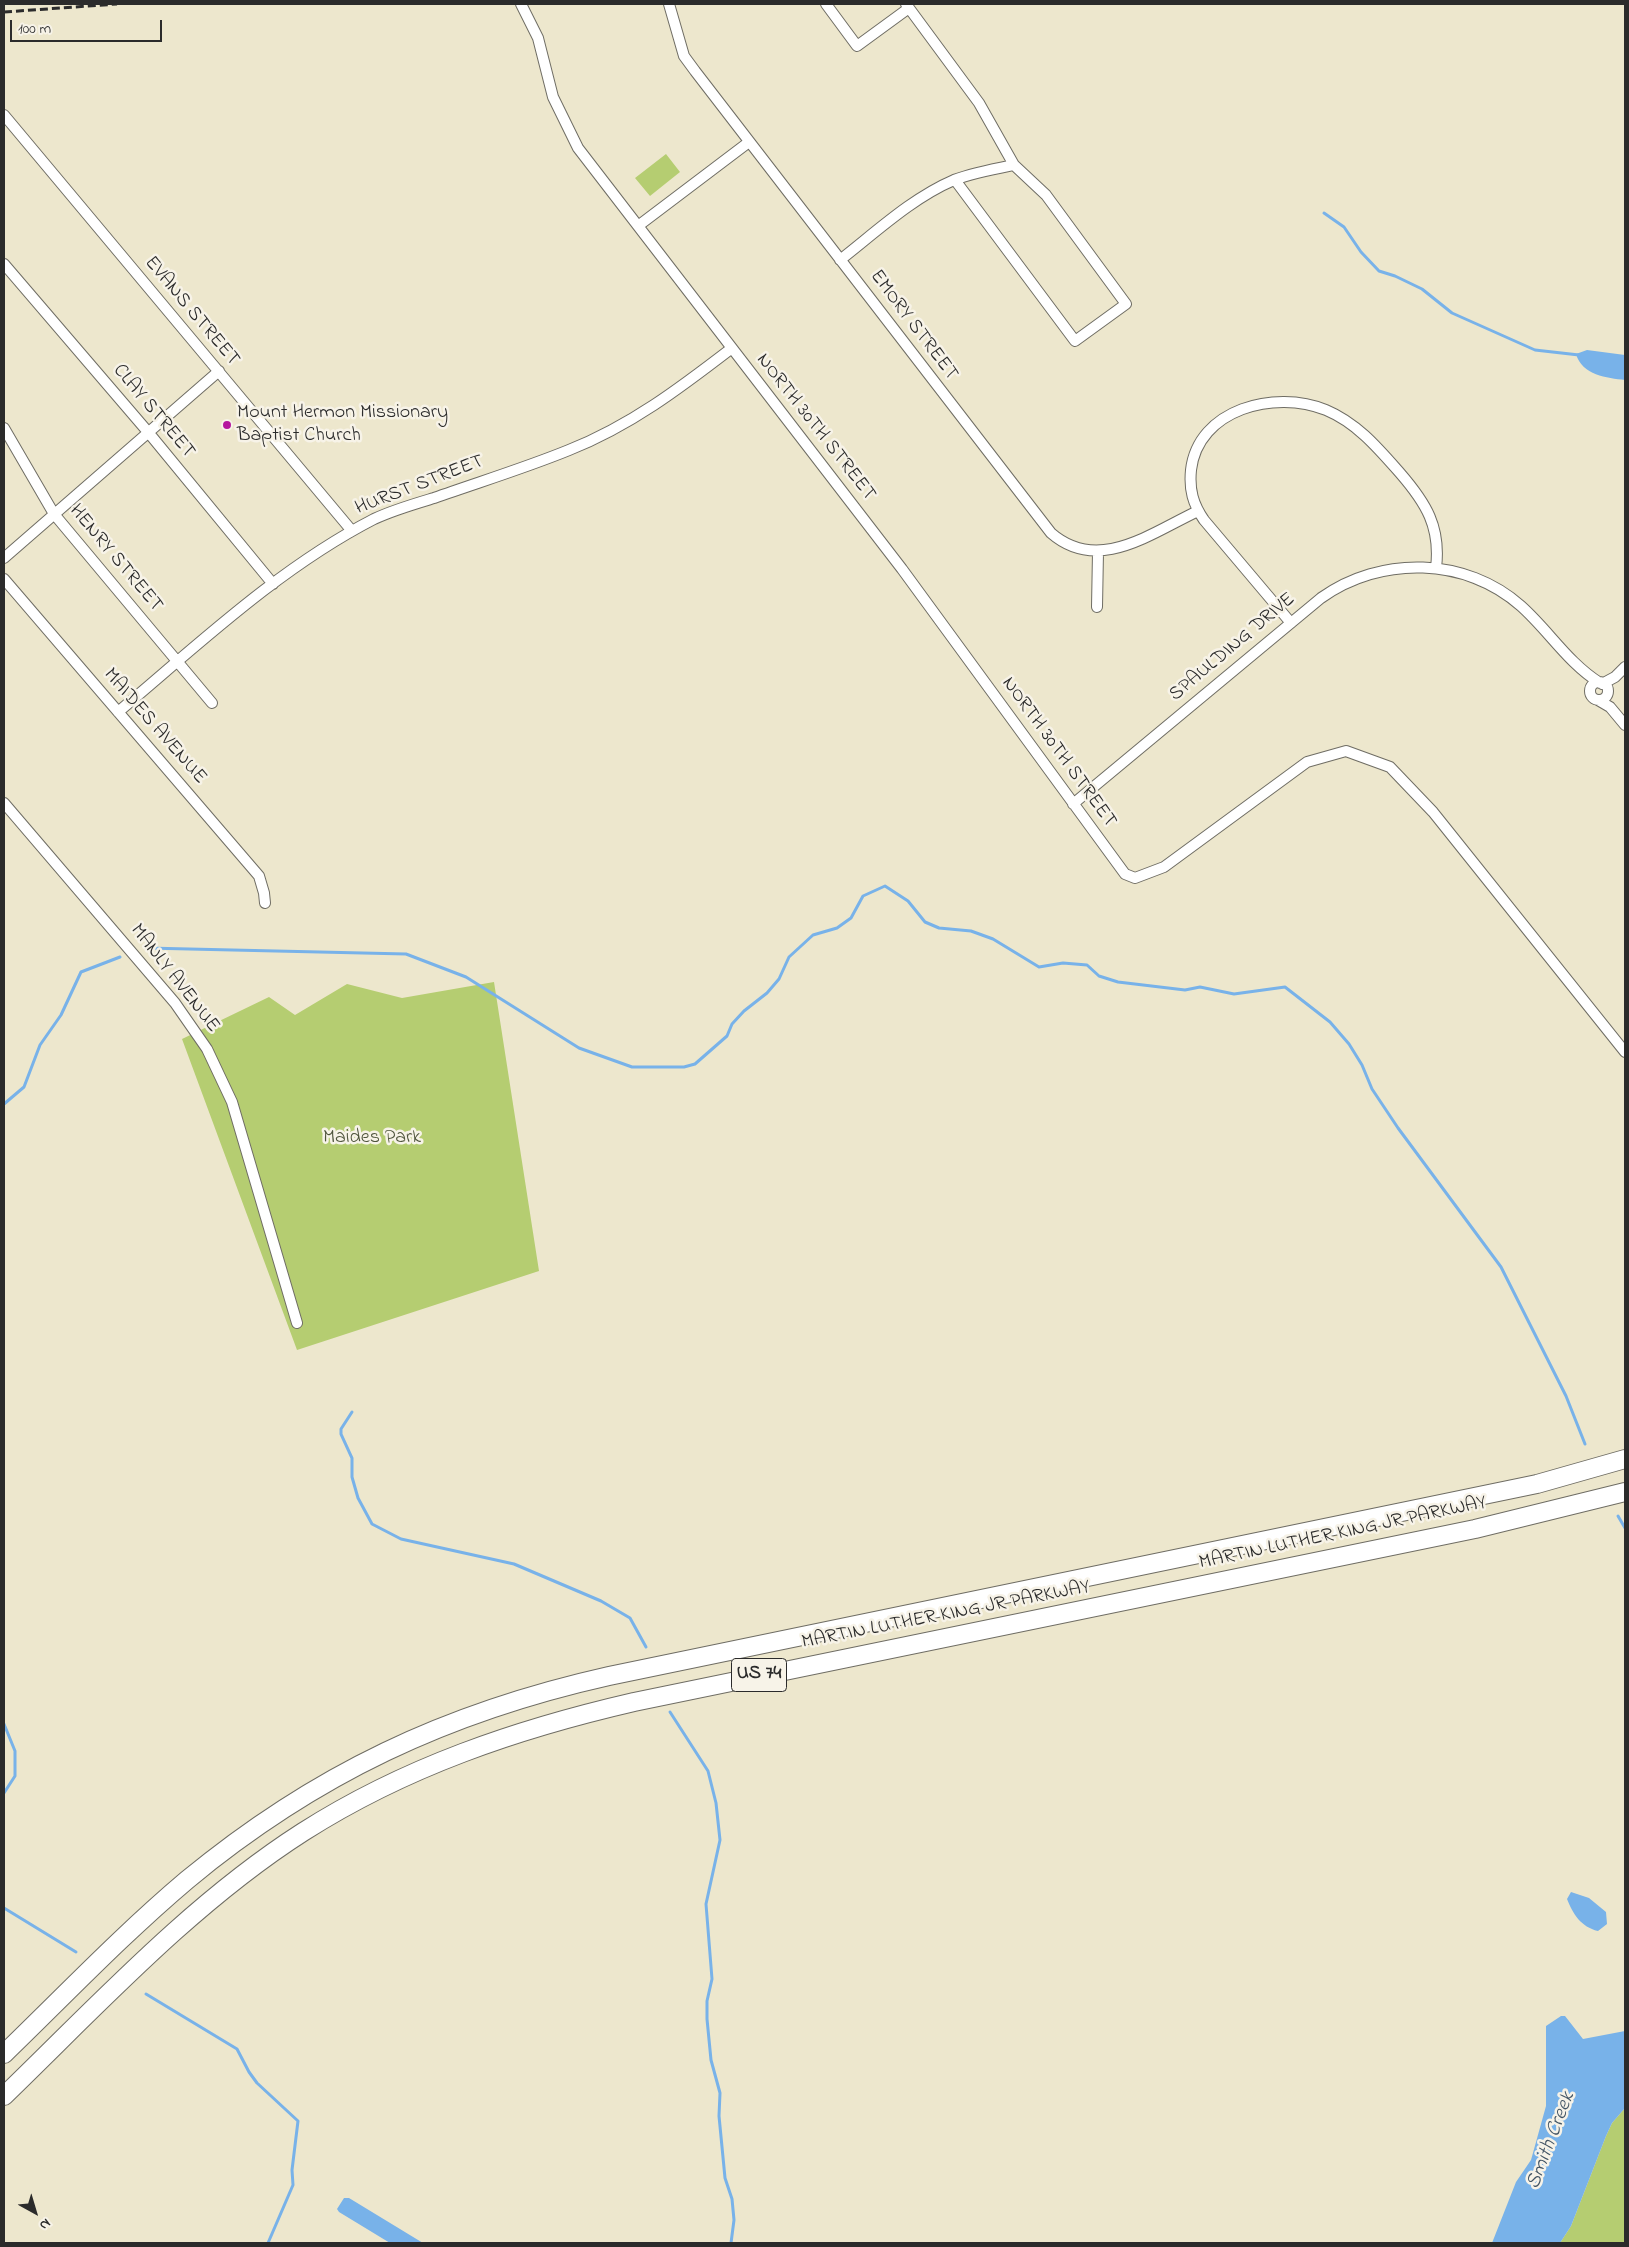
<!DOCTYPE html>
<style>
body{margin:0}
#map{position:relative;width:1629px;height:2247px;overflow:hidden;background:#ede7cd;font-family:"Indie Flower",sans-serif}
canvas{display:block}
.frame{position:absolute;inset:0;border:5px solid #2b2b2b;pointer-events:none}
.north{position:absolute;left:10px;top:2187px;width:50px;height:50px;-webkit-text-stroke:4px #f7f3e8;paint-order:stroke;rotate:141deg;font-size:14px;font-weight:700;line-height:20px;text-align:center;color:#2b2b2b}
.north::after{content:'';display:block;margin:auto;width:18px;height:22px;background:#2b2b2b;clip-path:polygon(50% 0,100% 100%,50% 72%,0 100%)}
.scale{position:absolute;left:10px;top:20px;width:152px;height:22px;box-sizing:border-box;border:2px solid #2b2b2b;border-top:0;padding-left:6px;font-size:15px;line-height:18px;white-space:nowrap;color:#2b2b2b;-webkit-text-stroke:4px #f7f3e8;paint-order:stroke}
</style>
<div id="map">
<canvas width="1629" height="2247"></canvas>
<div class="frame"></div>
<div class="north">N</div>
<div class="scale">100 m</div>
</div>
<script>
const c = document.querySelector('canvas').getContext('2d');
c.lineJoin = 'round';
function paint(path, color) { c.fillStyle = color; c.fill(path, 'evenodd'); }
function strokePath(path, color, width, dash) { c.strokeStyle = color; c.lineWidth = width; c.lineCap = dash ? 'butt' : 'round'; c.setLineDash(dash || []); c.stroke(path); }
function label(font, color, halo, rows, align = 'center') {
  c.font = font + ' "Indie Flower",sans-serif'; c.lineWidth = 5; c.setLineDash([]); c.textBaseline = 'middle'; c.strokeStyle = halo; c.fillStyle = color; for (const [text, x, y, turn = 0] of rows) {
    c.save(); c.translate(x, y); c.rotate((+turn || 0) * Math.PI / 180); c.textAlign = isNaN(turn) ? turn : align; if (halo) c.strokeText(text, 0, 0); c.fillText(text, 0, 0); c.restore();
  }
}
const green = new Path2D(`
 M666 154 680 172 650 196 635 178Z
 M494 982 539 1271 297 1350 182 1039 269 997 295 1015 347 984 402 998Z
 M1625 2108V2243H1560L1571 2226 1606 2136 1612 2123Z`);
const water = new Path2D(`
 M1587 350 1625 355V380C1607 378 1582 375 1576 354Z
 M1571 1892 1589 1898 1606 1912 1607 1924 1598 1931C1581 1927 1573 1914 1567 1899Z
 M1561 2016H1565L1583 2039 1625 2031V2108L1612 2123 1606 2136 1571 2226 1560 2243H1492L1516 2182 1531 2160 1546 2106V2026Z
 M344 2198H349L423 2243H390L339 2212 337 2209Z`);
const stream = new Path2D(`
 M1324 213 1344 227 1361 252 1379 271 1395 276 1422 289 1452 313 1535 350 1579 355
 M146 948 406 954 466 977 579 1048 632 1067H684L695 1064 727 1036 732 1024 744 1011 767 993 779 979 789 957 813 935 837 928 851 918 863 896 885 886 908 901 925 922 939 928 971 931 993 939 1039 967 1063 963 1087 965 1099 976 1118 982 1185 990 1200 987 1234 994 1285 987 1330 1022 1349 1044 1362 1065 1372 1089 1398 1128 1501 1267 1566 1396 1585 1444
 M4 1104 24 1087 40 1045 61 1015 81 972 120 957
 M352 1412 341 1429V1434L352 1458V1477L358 1498 372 1524 401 1539 514 1564 601 1601 630 1618 646 1647
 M1618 1516 1625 1528
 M670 1712 708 1771 716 1803 720 1840 706 1904 712 1979 707 2001V2019L711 2060 720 2093 719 2116 725 2178 732 2199 734 2220 731 2243
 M4 1724 15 1751V1776L4 1793
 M4 1908 76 1952
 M146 1994 237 2049 249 2072 257 2083 298 2121 292 2170 293 2185 268 2243`);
const street = new Path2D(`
 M521 4 538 38 553 97 578 148 902 569 1125 874 1135 878 1164 867 1307 762 1346 751 1390 767 1433 812 1625 1052
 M669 4 684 56 695 71 1051 533C1098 574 1151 533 1198 511
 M826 4 857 46 909 8
 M906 4 979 103 1014 165 1046 195 1126 304 1075 341 955 180
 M4 115 352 531
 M638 226 749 142
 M840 260C876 232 912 198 954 180 973 173 994 169 1014 165
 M4 264 148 432 273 584
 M4 428 54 514 212 703
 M4 558 219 371
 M4 579 259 876 264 893 265 903
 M1097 607 1098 552
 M1291 623 1204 520C1193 504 1189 490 1191 470 1198 409 1275 389 1326 410 1357 423 1378 448 1400 473 1426 503 1441 527 1436 568
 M1590 691a9 9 0 1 1 18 0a9 9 0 1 1-18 0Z
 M1602 684 1615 677 1625 667
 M1598 700 1610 707 1625 725
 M118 712C199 644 279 568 374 519 393 510 414 504 434 498 479 482 525 468 569 450 630 426 680 388 732 348
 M4 803 175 1003 207 1049 232 1102 297 1323
 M1073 804 1321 598C1381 555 1466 557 1521 606 1549 631 1568 663 1600 683`);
const highway = new Path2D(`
 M4 2054C64 1996 123 1934 187 1880 315 1774 448 1712 609 1676L1537 1484 1625 1459
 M4 2096C98 2005 192 1903 303 1832 405 1767 517 1729 634 1702L1475 1529 1625 1492`);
const rail = new Path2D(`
 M4 12 117 4`);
const markers = [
 [227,425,5,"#b5179e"]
];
const shields = [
 [759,1675,55]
];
const shieldNames = [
 ["US 74",759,1675]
];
const streetNames = [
 ["EVANS STREET",191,312,50],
 ["EMORY STREET",913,326,53],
 ["CLAY STREET",153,412,50],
 ["NORTH 30TH STREET",815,428,52],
 ["HURST STREET",420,486,-21],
 ["HENRY STREET",115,559,50],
 ["SPAULDING DRIVE",1233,648,-40],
 ["MAIDES AVENUE",154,727,49],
 ["NORTH 30TH STREET",1058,753,54],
 ["MANLY AVENUE",174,979,52],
 ["MARTIN LUTHER KING JR PARKWAY",1343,1534,-12],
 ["MARTIN LUTHER KING JR PARKWAY",946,1616,-11]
];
const poiNames = [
 ["Mount Hermon Missionary",237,414],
 ["Baptist Church",237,437]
];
const parkNames = [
 ["Maides Park",372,1139]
];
const waterNames = [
 ["Smith Creek",1552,2141,-69]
];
paint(green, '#b5cd71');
paint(water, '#78b2e9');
strokePath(stream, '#78b2e9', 3);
strokePath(street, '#6f6d64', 12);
strokePath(highway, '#6f6d64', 20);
strokePath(street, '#fff', 10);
strokePath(highway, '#fff', 18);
strokePath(rail, '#2b2b2b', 3, [8, 4]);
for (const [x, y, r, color] of markers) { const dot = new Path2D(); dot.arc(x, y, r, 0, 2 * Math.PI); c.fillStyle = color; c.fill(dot); strokePath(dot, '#f7f3e8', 2); }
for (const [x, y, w] of shields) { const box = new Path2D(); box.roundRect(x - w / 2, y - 16.5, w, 33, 4); c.fillStyle = '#f7f3e8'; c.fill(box); strokePath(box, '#2b2b2b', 1); }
label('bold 19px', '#2b2b2b', null, shieldNames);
label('20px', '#2b2b2b', '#f7f3e8', streetNames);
label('20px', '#2b2b2b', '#f7f3e8', poiNames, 'left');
label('20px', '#4e543c', '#f7f3e8', parkNames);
label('italic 21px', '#425464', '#f7f3e8', waterNames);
</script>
